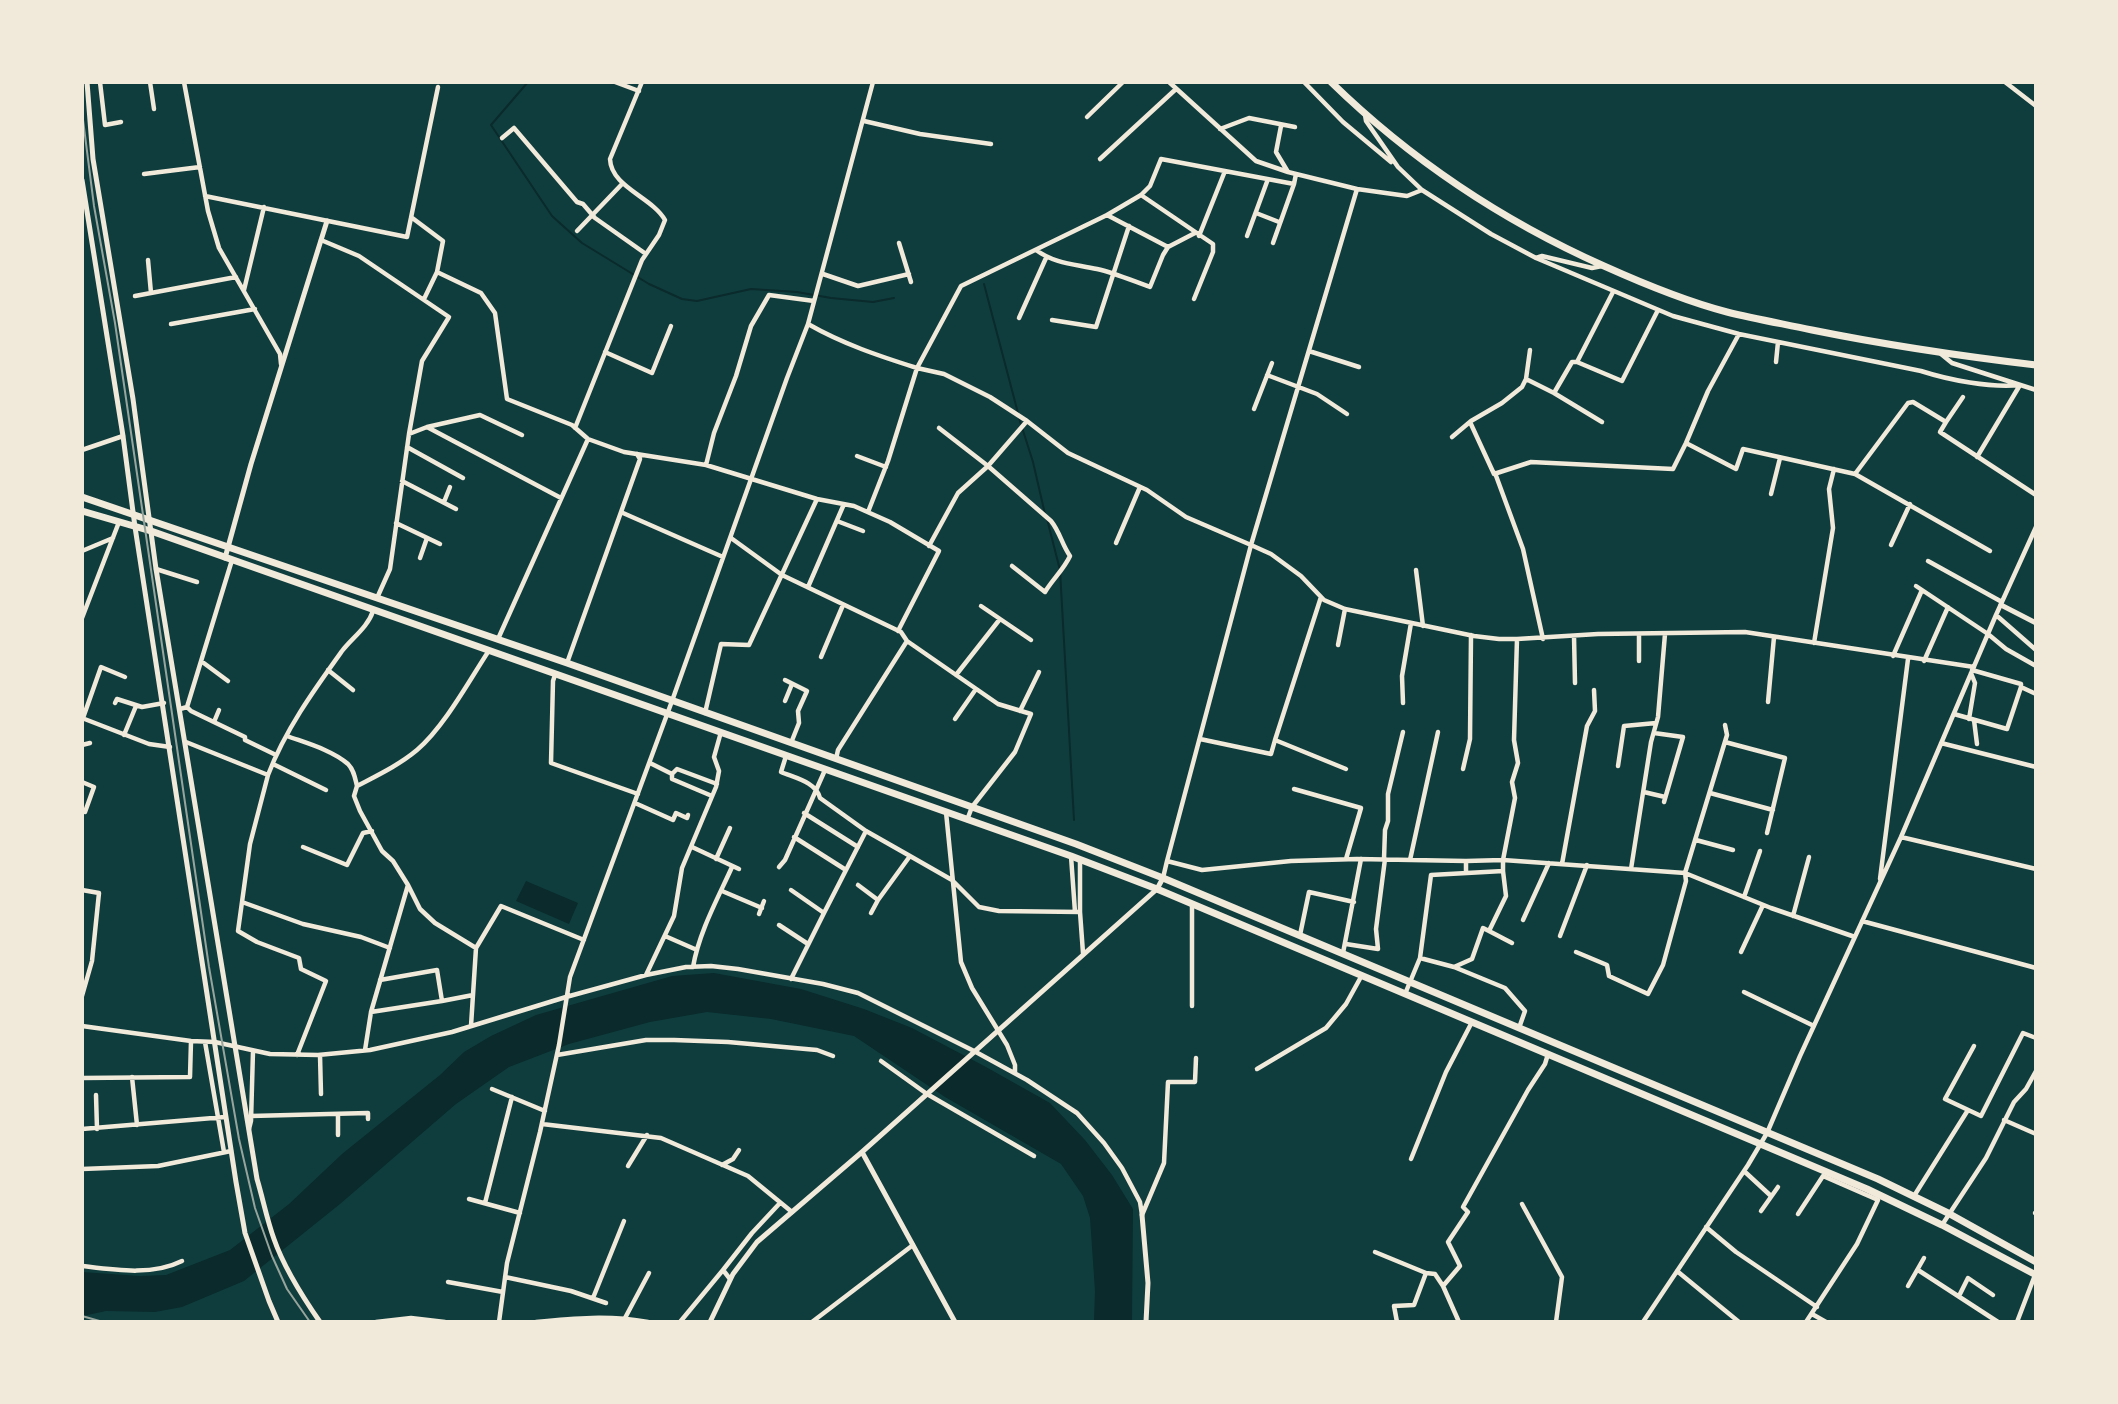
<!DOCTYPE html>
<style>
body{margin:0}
#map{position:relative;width:2118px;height:1404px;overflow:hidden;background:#0f3d3e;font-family:Helvetica,sans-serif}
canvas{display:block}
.frame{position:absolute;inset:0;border:84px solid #f1e9da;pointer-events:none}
</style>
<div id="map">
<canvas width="2118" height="1404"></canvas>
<div class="frame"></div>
</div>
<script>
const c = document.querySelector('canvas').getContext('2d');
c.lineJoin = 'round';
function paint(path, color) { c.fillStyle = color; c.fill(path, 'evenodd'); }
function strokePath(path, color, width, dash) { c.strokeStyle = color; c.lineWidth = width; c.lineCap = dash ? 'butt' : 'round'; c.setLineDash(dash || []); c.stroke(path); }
const water = new Path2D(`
 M526 881 578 903 569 924 516 901Z
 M714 973 801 989 864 1009 912 1028 986 1067 1050 1103 1085 1140 1112 1175 1133 1209 1132 1321H1094L1095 1291 1090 1218 1083 1196 1061 1164 945 1097 854 1036 771 1019 707 1012 650 1022 569 1044 509 1067 456 1104 340 1204 244 1281 182 1307 155 1312 106 1311 83 1316 82 1272 140 1276 166 1275 230 1250 289 1204 342 1154 440 1075 464 1052 491 1036 536 1015 672 976Z`);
const stream = new Path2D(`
 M528 82 491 125 552 216 582 243 649 284 682 299 697 301 751 289 797 292 831 298 873 302 894 298
 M984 284 1018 413
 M1019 418 1033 462 1045 514
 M1047 519 1060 570 1074 820`);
const minor = new Path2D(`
 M100 82 105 125 121 122
 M150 82 154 109
 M184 82 208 211 219 248 280 354 281 364
 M615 82 639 91
 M1169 82 1256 161 1288 172 1357 189
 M1304 82 1343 122 1391 162
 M2005 82 2036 106
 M1365 115 1366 121 1398 167 1422 190 1491 234 1536 258 1673 316 1739 334 1921 371C1949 380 1990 388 2020 385
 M1087 117 1123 82
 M864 121 920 134 991 144
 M1281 126 1276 152 1288 172
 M1220 129 1249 118 1295 127
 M502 138 514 128 577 202 583 204 595 218 646 254
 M1100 159 1176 89
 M144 174 200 167
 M1141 195 1213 244V252L1194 299
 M205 196 407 237 438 87
 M1256 213 1279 222
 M411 217 443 241 437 272
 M577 231 623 183
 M1199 236 1225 171
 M1247 236 1268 179
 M321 240 359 256 449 317 422 361 409 434 390 569 377 598
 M899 243 911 282
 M1273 243 1294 184
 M1168 247 1195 233
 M1036 250C1055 264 1075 264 1097 269 1115 273 1133 281 1150 287L1163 255 1168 247 1107 215
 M1536 258 1542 256 1592 268 1602 266
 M148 260 151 293
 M823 274 858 286 909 274
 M244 290 264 207
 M1613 292 1577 362 1622 381 1658 310
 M135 296 236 277
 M424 299 437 272 481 293 495 313 507 399 572 425 588 439 624 452 706 465 817 499 854 506 890 522 939 551 898 631
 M1019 318 1046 258
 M1052 320 1096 327 1129 226
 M171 324 255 309
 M808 324C843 344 879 356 917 368L961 286 1107 215 1141 195 1150 186 1161 159 1294 184 1296 174
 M1309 351 1359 367
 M605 352 652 373 671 326
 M1941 354 1952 363 2036 390
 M1776 362 1778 342
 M1267 375 1317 394 1347 414
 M1526 379 1554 393 1602 422
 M1554 393 1572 362H1577
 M1254 409 1272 363
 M1470 422 1494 474 1531 462 1673 469 1686 443 1708 391 1739 334
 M1946 422 1963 397
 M427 427 480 415 522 435
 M575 428 642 260 659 235 665 220C652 197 611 187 610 159L642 82
 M939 428 988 466 1051 521C1060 532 1062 545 1070 556 1064 569 1053 579 1045 592L1012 566
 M409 434 427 427 561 498
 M1452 437 1471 421 1502 403 1522 387 1526 379 1530 350
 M1686 443 1736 469 1743 449 1855 474 1990 551
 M407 447 463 478
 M82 450 123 436
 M857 456 886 467
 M1977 457 2020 385
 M706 465 714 433 736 376 751 326 769 295 814 301
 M1495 473 1523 549 1543 639
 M1855 474 1908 403 1913 402 1946 422 1940 432 2036 495
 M402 481 456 509
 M1771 494 1780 458
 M444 502 450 487
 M868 512 888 461 917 368 944 374 990 397 1027 421 1068 453 1147 490 1186 517 1251 545 1357 189 1407 196 1422 190
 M623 513 723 557
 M837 521 863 531
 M396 523 440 544
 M731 538 782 575 901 632 907 641 998 704 1031 714 1015 752 972 807 967 820
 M1116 543 1140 487
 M1891 545 1910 504
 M929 546 958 493 988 466 1027 421
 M82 551 113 538
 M420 558 427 538
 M1928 561 2002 602
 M156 569 197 582
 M1416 570 1423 626
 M1916 586 1988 634 2006 649 2036 666
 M808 587 844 504
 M1321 597 1275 740 1346 769
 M981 606 1031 640
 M1996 615 2036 650
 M82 618 119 522
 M1574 636 1575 683
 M498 639 588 439
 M1814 643 1833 528 1829 489 1834 469
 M1338 645 1345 609
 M1893 656 1922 590
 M821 657 843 605
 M201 661 228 681
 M1639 661V634
 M1924 661 1948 607
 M567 663 640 459 637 454
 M328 670 353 690
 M1972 670 2021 684V687
 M555 675 553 681 551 763 638 794
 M956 675 1000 619
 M785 680 807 691 798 711 799 723 791 743
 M785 701 792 684
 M1768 702 1774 637
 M115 703 117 699 142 707 164 703
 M1403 703 1402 676 1411 623
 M187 707 191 711 245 737V740L276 755
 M180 709 187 707 232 560
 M1020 711 1039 672
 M705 713 721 644 749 645 817 499
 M1954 714 2007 729 2021 687 2036 694
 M82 718 149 744 170 747
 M83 718 101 667 125 677
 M955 719 976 689
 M1969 719 1975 683 1971 673
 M1974 720 1977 744
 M214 722 219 710
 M1654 733 1683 737 1664 802
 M124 735 136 706
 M287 736C306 743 332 750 348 764 354 770 355 778 357 786
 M1200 739 1271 754 1275 740
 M186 742 268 775C285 730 314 690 342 651 352 638 368 627 373 611
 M1725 742 1785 758 1767 833
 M1941 743 2036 767
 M82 745 90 743
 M786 756 781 772C795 778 816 782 820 798L866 831 910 856 878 900 858 885
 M836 759 838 750 907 641
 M650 763 672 774V779L712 796
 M273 764 326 790
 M1618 766 1624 726 1656 723
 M1463 769 1470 739 1471 635
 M672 774 677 769 717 784
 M268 775 250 844 238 931 257 942 299 958 301 969 326 981 297 1055
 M82 782 94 787 85 812
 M1294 789 1361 808 1346 859
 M1644 792 1665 797
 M1710 793 1773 810
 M635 803 673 820 676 813 687 818 688 815
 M946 812 961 962 972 988 1007 1045 1015 1065V1073
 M804 813 858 847
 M794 837 846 870
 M1901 837 2036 869
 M1696 840 1733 850
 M303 847 347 865 363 833 372 831
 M692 847 739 869
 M910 856 952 880 979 907 999 911 1080 912
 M1071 856 1075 912
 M716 859 730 828
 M1384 859 1385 830 1388 821V794L1403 732
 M1080 860V912L1083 953
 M1410 860 1438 732
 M1167 861 1251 545 1271 554 1301 576 1324 600 1345 609 1474 636 1499 639H1517L1598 634 1745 632 1974 667
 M1562 864 1587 726 1595 711 1594 690
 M779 867 785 860 825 770
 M1631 869 1651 742 1658 717 1665 634
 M1503 871V860L1515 798 1512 782 1518 763 1514 740 1517 639
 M1466 873V861L1503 860 1685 873 1727 735 1725 725
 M1163 878 1167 861 1202 870 1291 861 1357 859 1466 861
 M1880 879 1908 659
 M408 885 393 861 382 851 360 811 354 796 357 786C378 775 399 765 417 750 444 727 469 681 488 652
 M82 890 99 893 92 961 82 996
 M791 890 824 913 866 831
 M722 891 762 908
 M1744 897 1760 851
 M242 902 303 924 361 937 390 948
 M1192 903V1006
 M871 913 878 900
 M759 914 764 901
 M1793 916 1809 857
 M1523 920 1549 863
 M1862 921 2036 968
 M779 925 808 944
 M1489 931 1512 943
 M1300 935 1309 892 1354 902
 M665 936 697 950
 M1560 936 1587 865
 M1346 944 1378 949 1376 929 1385 859
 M1576 952 1607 965 1609 976 1648 994 1663 965 1686 881 1685 873 1771 908 1855 937
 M1741 952 1763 905
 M1343 953 1361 859
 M1420 958 1431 875 1503 871 1506 896 1489 931 1483 928 1472 959 1454 967
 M693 967C699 932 718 898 732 867
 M646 975 674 916 682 868 716 787 719 771 714 757 721 732
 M791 979 824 913
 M380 980 437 970 442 1001 473 995
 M1744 992 1814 1026
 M1405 994 1420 958 1454 967 1505 988 1525 1011 1519 1028
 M371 1012 442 1001
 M82 1026 191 1041 215 1042 270 1054 318 1055 370 1050 452 1032 566 997 646 975 686 967 711 966 738 969 823 984 858 993 974 1051 1027 1080 1077 1113 1104 1143 1122 1168 1140 1202 1142 1215
 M471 1026 476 948 501 906 584 940
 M205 1042 224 1152
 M1974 1046 1945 1099 1981 1116 2023 1033 2036 1038
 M365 1050 371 1012 408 885 420 909 435 923 476 948
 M320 1055 321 1094
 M557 1055 646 1040H674L728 1042 817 1050 833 1056
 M881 1061 927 1094 1034 1156
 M1257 1069 1326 1028 1346 1004 1362 975
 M132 1077 137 1125
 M82 1078 190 1077 191 1041
 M492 1089 545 1111
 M96 1095 97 1129
 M338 1114V1135
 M251 1116 368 1113V1119
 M2004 1120 2036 1134
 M542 1124 661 1138 748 1176 792 1212
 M82 1129 225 1117
 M249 1129 251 1121 253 1051
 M1411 1159 1446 1072 1472 1022
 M722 1165 733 1159 739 1150
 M628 1166 647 1135
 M82 1169 158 1166 231 1151
 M1744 1171 1771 1196
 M1914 1196 1968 1110
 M469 1199 520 1213
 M485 1203 512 1097
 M1522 1204 1562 1277 1556 1322
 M1761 1211 1778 1187
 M2035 1213H2036
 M1798 1214 1823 1176 1878 1200 1857 1244 1806 1322
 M1142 1215 1164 1163 1168 1082H1195L1196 1058
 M1942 1225 1986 1158 2014 1102 2026 1089 2036 1071
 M1706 1227 1736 1252 1817 1307
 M1375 1252 1426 1273
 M82 1266C115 1270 152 1276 182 1261
 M723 1270 752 1233 780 1203
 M1918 1270 1998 1322
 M1677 1271 1739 1322
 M505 1277 571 1291 606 1303
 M448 1282 503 1292
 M1908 1286 1924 1258
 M1959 1296 1968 1278 1993 1295
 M593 1298 624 1221
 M1812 1314 1826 1322
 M625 1318 649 1273
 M376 1322 411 1318 445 1322
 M499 1322 507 1263 540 1132 559 1045 570 977 672 701 787 378 808 324 873 82
 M536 1322C574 1318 610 1315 648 1322
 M680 1322 723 1270 730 1279
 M812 1322 913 1245
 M1397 1322 1394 1306 1414 1305 1426 1273 1435 1274 1443 1286
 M1459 1322 1443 1286 1460 1266 1448 1242 1468 1212 1463 1207 1528 1090 1545 1064 1548 1054
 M1643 1322 1748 1165 1767 1133 1800 1056 1901 837 1996 615 2036 527
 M2017 1322 2035 1275`);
const tertiary = new Path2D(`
 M87 82 93 159 133 399 156 569 257 1179C263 1199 267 1220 274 1239 284 1268 302 1296 320 1322
 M82 180 123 436 135 527 236 1182 245 1233 269 1301 278 1322
 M225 558 251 464 327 221
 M2001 605 2036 623
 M862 1152 955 1322
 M1142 1215 1148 1283 1146 1322
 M710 1322 733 1274 757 1242 862 1152 1157 889 1163 878`);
const primary = new Path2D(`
 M1331 82C1411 160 1503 221 1604 266 1644 284 1685 301 1727 312 1755 319 1784 324 1812 330 1886 345 1960 356 2036 365
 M82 497 567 663 1076 844 1163 878 1878 1179 1948 1213 2036 1262
 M82 511 151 531 1071 856 1157 889 1867 1189 1942 1225 2036 1275`);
const rail = new Path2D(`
 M82 112 94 206 115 323 209 967 239 1139 255 1208 272 1256 287 1289 310 1322
 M82 1316 103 1322`);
paint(water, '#0a2a2b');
strokePath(stream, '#0a2a2b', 2);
strokePath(minor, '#f1e9da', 4.5);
strokePath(tertiary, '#f1e9da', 5);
strokePath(primary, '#f1e9da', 7);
strokePath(rail, '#97a49c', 2);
</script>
